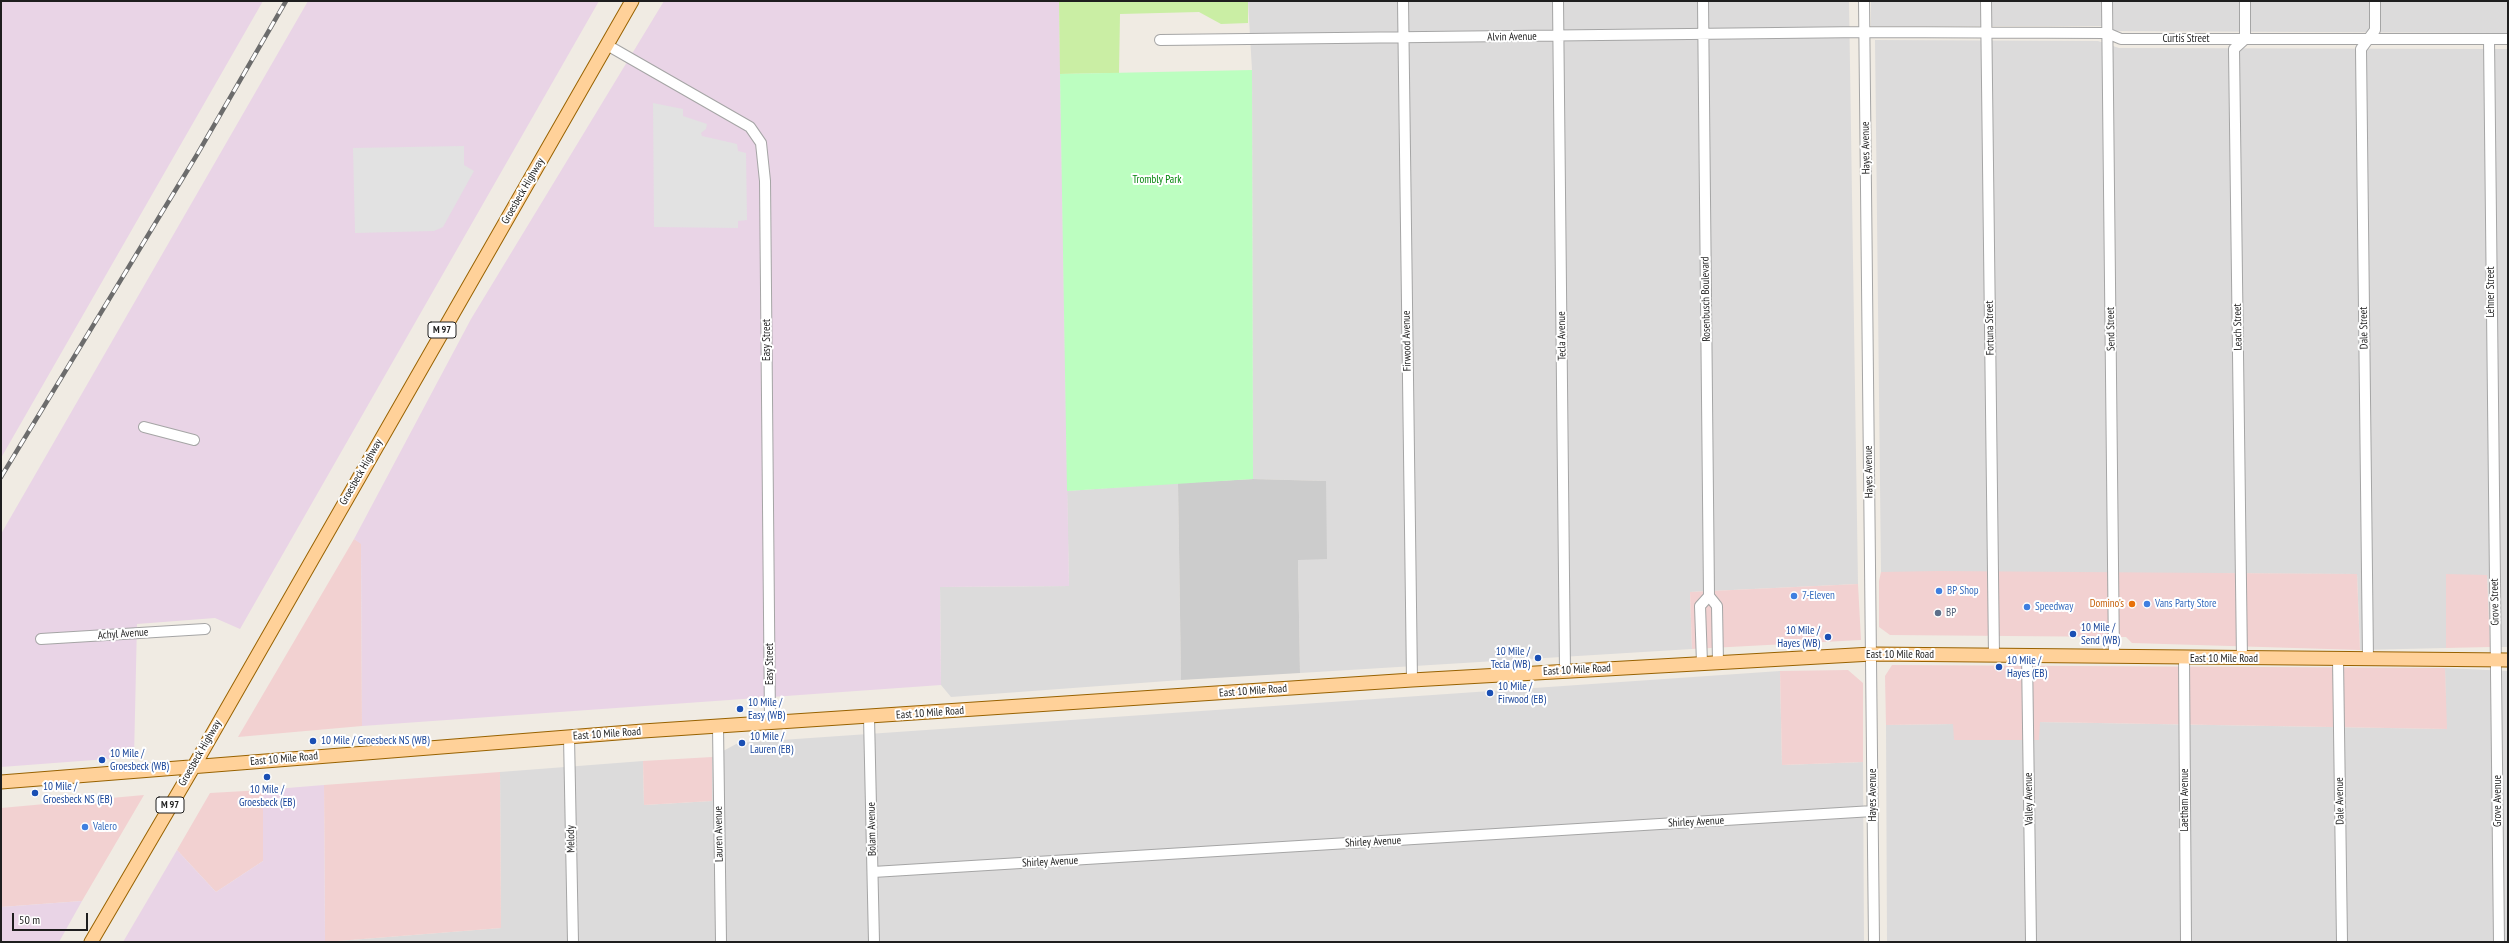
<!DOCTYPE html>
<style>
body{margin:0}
#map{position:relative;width:2509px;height:943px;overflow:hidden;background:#f0ebe3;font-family:"PT Sans Narrow",sans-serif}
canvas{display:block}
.frame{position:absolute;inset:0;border:2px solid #1e1e1e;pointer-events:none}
.scale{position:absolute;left:12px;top:913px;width:76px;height:18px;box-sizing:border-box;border:2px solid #1e1e1e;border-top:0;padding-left:5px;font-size:12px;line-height:14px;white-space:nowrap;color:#1e1e1e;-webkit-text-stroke:3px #fff;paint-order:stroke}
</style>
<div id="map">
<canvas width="2509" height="943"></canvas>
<div class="frame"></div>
<div class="scale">50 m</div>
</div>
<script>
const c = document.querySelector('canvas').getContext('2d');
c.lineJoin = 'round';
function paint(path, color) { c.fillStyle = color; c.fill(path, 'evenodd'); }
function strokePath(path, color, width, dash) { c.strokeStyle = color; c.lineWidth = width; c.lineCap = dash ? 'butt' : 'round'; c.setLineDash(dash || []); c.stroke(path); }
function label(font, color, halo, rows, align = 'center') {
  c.font = font + ' "PT Sans Narrow",sans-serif'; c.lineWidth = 4; c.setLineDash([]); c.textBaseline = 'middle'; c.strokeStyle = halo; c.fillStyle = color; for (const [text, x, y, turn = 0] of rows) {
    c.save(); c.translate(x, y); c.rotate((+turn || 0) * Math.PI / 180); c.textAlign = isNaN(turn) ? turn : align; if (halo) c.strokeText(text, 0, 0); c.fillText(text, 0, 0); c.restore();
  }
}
const residential = new Path2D(`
 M1248 1H1849L1858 584 1690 592 1692 649 1300 673 1298 560 1326 481 1253 479 1252 70Z
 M1871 1H2508V33L2113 31 2106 26H1871Z
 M1875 40 2098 41 2119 48 2508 49V647H2490L2487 575H2446V648L2360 650 2357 574 1881 572Z
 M1178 483 1181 680 951 697 941 685 940 587 1069 586 1067 491Z
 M2445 668 2508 671V942H1887L1886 725 1954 724V740H2039V722L2446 729Z
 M1780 671 1782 765 1863 762 1864 942H325L501 928 500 772 643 761 644 805 711 801 712 757 738 743Z`);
const commercial = new Path2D(`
 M354 539 361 543 362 726 238 737Z
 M1938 571 2357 574 2360 650 2132 643 2126 637 1890 635 1879 627V581L1881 572Z
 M2446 574 2487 575 2490 647 2446 648Z
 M1858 584 1861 640 1692 649 1690 592Z
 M1892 665 2445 668 2447 729 2040 722 2039 740H1954L1953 724 1886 725 1885 676Z
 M1848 670 1863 683V762L1782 765 1780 671Z
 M712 757V801L644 805 643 761Z
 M500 772 501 928 325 942 324 785Z
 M263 790V861L216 892 177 850 210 793Z
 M144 795 82 901 1 907V808Z`);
const industrial = new Path2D(`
 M1 1H263L1 458Z
 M308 1H599L240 629 215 618 137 624 134 757 1 767V534Z
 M664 1H1059L1069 586 940 587 941 685 362 726 361 544 354 539 471 319Z
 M324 785 325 942H123L177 850 216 892 263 861V790Z
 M82 901 59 942H1V907Z`);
const religious = new Path2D(`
 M1253 479 1326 481 1327 559 1298 560 1300 673 1181 680 1178 483Z`);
const grass = new Path2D(`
 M1059 1H1248V23L1221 24 1199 12 1120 14 1119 73 1060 74Z`);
const park = new Path2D(`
 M1252 70 1253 479 1067 491 1060 74Z`);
const parking = new Path2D(`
 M653 103 683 109V116L707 124 706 129 701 133 702 136 737 144 738 151 746 153 747 220 738 221V228L654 227Z
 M464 146V165L474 171 443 227 434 231 355 233 353 148Z`);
const minor = new Path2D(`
 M1403 1 1412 680
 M1558 1 1565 671
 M1703 1 1709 596
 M1864 1 1874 942
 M1986 1 1994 655
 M2107 1 2114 657
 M2489 39 2499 942
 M1160 40 1865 32 2107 33 2121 39H2508
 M607 45 750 127 761 143 765 181 770 723
 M144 427 194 440
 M41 639 205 629
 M2027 655 2031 942
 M2184 658 2186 942
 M2242 659 2234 49 2245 39V1
 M2338 659 2342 942
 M2368 660 2361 49 2375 30V1
 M1702 663 1700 606 1709 596 1717 606 1718 663
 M869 717 874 942
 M718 727 721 942
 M569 737 573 942
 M873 872 1873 811`);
const major = new Path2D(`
 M1 782 643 731 1412 680 1872 654 2508 660
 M91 942 194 766 632 1`);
const rail = new Path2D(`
 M1 477 198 153 286 1`);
const markers = [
 [1939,591,4,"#3f7fe0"],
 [1794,596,4,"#3f7fe0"],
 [2132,604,4,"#e8710a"],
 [2147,604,4,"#3f7fe0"],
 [2027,607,4,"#3f7fe0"],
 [1938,613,4,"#5c6f8a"],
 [2073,634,4,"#1a4fb4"],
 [1828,637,4,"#1a4fb4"],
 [1538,658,4,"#1a4fb4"],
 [1999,667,4,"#1a4fb4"],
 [1490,693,4,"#1a4fb4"],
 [740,709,4,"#1a4fb4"],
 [313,741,4,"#1a4fb4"],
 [742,743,4,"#1a4fb4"],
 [102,760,4,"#1a4fb4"],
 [267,777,4,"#1a4fb4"],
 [35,793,4,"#1a4fb4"],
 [85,827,4,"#3f7fe0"]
];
const shields = [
 [442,330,28],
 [170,805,28]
];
const shieldNames = [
 ["M 97",442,330],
 ["M 97",170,805]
];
const streetNames = [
 ["Alvin Avenue",1512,37,-1],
 ["Curtis Street",2186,39],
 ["Hayes Avenue",1866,148,-91],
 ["Groesbeck Highway",523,191,-60],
 ["Lehner Street",2491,292,-90],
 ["Rosenbusch Boulevard",1706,299,-91],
 ["Leach Street",2238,327,-91],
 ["Fortuna Street",1990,328,-91],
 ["Dale Street",2364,328,-91],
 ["Send Street",2111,329,-91],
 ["Tecla Avenue",1562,336,-91],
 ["Easy Street",767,340,-90],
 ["Firwood Avenue",1407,341,-91],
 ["Groesbeck Highway",361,472,-60],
 ["Hayes Avenue",1869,472,-91],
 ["Grove Street",2495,602,-91],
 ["Achyl Avenue",123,634,-4],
 ["East 10 Mile Road",1900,655],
 ["East 10 Mile Road",2224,659],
 ["Easy Street",770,664,-90],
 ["East 10 Mile Road",1577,670,-3],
 ["East 10 Mile Road",1253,691,-4],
 ["East 10 Mile Road",930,713,-4],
 ["East 10 Mile Road",607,734,-4],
 ["Groesbeck Highway",200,753,-60],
 ["East 10 Mile Road",284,759,-5],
 ["Hayes Avenue",1873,795,-90],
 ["Valley Avenue",2029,799,-91],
 ["Laetham Avenue",2185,800,-90],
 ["Dale Avenue",2340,801,-91],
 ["Grove Avenue",2498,801,-90],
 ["Shirley Avenue",1696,822,-3],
 ["Bolam Avenue",872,829,-91],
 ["Lauren Avenue",719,834,-91],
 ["Melody",571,839,-91],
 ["Shirley Avenue",1373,842,-3],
 ["Shirley Avenue",1050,862,-3]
];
const parkNames = [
 ["Trombly Park",1157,180]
];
const shopNames = [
 ["BP Shop",1947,591],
 ["7-Eleven",1802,596],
 ["Vans Party Store",2155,604],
 ["Speedway",2035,607],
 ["Valero",93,827]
];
const foodNames = [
 ["Domino's",2124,604]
];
const serviceNames = [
 ["BP",1946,613]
];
const transitNames = [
 ["10 Mile /",2081,628],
 ["Send (WB)",2081,641],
 ["10 Mile /",1820,631,"right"],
 ["Hayes (WB)",1820,644,"right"],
 ["10 Mile /",1530,652,"right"],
 ["Tecla (WB)",1530,665,"right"],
 ["10 Mile /",2007,661],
 ["Hayes (EB)",2007,674],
 ["10 Mile /",1498,687],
 ["Firwood (EB)",1498,700],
 ["10 Mile /",748,703],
 ["Easy (WB)",748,716],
 ["10 Mile /",750,737],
 ["Lauren (EB)",750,750],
 ["10 Mile / Groesbeck NS (WB)",321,741],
 ["10 Mile /",110,754],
 ["Groesbeck (WB)",110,767],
 ["10 Mile /",43,787],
 ["Groesbeck NS (EB)",43,800],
 ["10 Mile /",267,790,"center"],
 ["Groesbeck (EB)",267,803,"center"]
];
paint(residential, '#dcdbdb');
paint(commercial, '#f2d1d1');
paint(industrial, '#e9d4e6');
paint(religious, '#ccc');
paint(grass, '#caeea4');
paint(park, '#bcfec0');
paint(parking, '#e2e2e2');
strokePath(minor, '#a5a5a5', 12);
strokePath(major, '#986200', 15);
strokePath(minor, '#fff', 10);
strokePath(major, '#ffd199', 13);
strokePath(rail, '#6c6c6c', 4.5);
strokePath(rail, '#fff', 3, [9]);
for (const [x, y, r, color] of markers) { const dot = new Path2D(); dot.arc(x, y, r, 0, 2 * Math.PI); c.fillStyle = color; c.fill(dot); strokePath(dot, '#fff', 1.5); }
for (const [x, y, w] of shields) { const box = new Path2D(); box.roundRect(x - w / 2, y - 8, w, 16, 3); c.fillStyle = '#fff'; c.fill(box); strokePath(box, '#1e1e1e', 1); }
label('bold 10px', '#1e1e1e', null, shieldNames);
label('11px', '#1e1e1e', '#fff', streetNames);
label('11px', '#03850b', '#fff', parkNames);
label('11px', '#366cbe', '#fff', shopNames, 'left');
label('11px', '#c56008', '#fff', foodNames, 'right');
label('11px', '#4e5e75', '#fff', serviceNames, 'left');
label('11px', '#164399', '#fff', transitNames, 'left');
</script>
